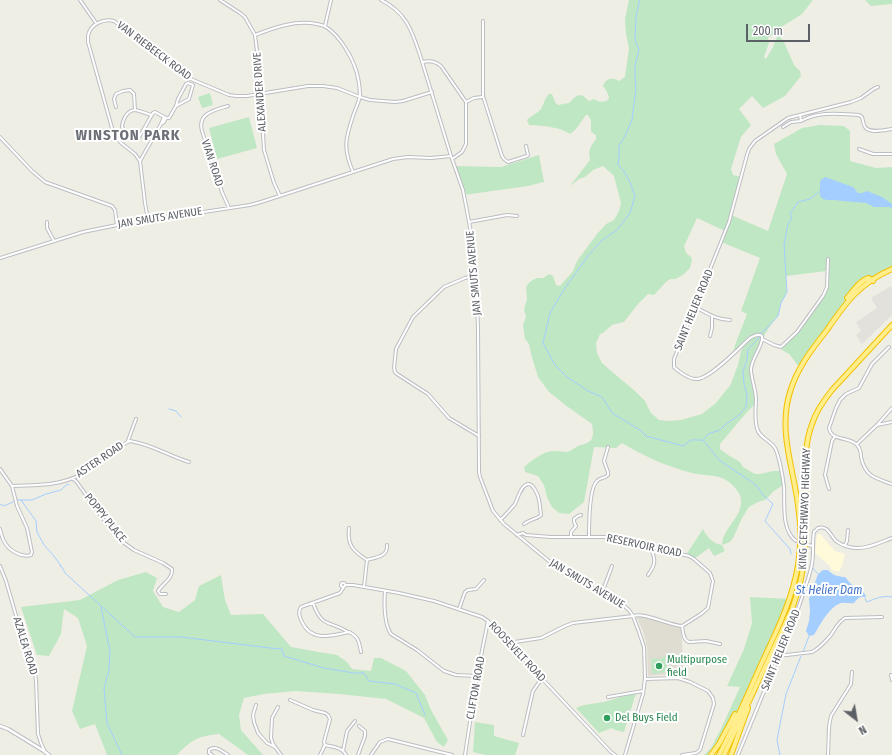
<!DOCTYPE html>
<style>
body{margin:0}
#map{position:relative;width:892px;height:755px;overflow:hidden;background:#efeee4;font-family:"Fira Sans Condensed",sans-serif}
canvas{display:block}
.north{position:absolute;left:836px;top:699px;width:40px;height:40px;-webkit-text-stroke:3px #fff;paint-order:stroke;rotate:149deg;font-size:11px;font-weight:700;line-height:16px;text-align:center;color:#5c5f65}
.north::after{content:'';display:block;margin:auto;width:14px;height:18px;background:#5c5f65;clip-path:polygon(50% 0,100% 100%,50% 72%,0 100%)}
.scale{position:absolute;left:746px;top:24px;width:64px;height:18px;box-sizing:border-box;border:2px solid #5c5f65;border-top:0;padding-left:5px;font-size:12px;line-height:14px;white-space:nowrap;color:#5c5f65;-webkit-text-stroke:3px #fff;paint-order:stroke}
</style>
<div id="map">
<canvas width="892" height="755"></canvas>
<div class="north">N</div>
<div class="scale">200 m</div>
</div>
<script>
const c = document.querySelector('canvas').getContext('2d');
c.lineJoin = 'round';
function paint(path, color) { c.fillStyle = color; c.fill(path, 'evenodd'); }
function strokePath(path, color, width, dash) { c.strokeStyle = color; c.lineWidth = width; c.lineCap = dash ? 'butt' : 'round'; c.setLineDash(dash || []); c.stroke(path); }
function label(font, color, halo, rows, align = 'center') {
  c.font = font + ' "Fira Sans Condensed",sans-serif'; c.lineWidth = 4; c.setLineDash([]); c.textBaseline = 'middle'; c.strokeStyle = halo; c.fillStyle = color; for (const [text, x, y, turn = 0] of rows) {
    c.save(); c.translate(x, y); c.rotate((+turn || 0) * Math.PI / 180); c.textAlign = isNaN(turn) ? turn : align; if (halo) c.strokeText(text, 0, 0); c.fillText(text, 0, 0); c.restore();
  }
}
const commercial = new Path2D(`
 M820 534 835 551 845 554 842 566 839 572 832 570 829 565 815 553 817 535Z`);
const industrial = new Path2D(`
 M891 286 892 288V315L862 344 856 335 861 331 856 322 877 308 871 298Z`);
const education = new Path2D(`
 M636 616 649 618 681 628 684 672 682 673 648 676 647 647 643 631Z`);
const green = new Path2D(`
 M629 0H813L802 14 783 26 768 38 769 43 764 57 766 59 773 47 778 34 784 42 794 65 800 71 801 76 785 96 763 108 752 96 739 109 751 125 741 137 731 169 733 175 741 177 731 215 768 231 787 174 776 154 774 144 802 128 820 125 844 126 850 131V161L876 168 892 167V269L886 272 853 296 800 368 789 354 782 350 781 347 797 332 826 291 827 271 786 276V284L787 292 781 303 778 316 772 323 762 339 751 367 754 387 756 403 747 412 720 444V449L728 455 740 462 743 467 755 474H760L773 471H781L783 485 774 491 765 500 758 502 749 507 742 518 734 536 730 542 722 545 725 551 714 556 709 548 694 559 686 555 703 529C707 537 713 544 722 545 723 528 739 520 741 504 743 493 731 482 722 478 715 475 701 475 692 473 668 467 643 456 622 443L616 448 594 447 584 502 569 514 559 513 552 507 547 497 544 485 538 476 525 472 524 467C530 462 540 454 548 452 555 450 560 452 567 452 571 451 574 448 578 446 581 444 584 445 587 443 595 440 593 431 592 424L568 407 549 392 538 377 531 354 529 344 525 339 523 325 526 317 524 310 525 306 527 299 526 288 527 285 531 281 537 278H543L549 274 553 276 556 285 560 286 573 271 577 261 597 234 606 224 614 220 619 211 621 203 614 176 603 166 593 170 585 177 579 179 570 186 590 160C588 150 590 147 596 139V135L591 132V120L588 115H586L576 129 570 134C557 126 544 126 529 125L527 120C531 115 537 114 541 109 544 104 544 99 549 94H552L555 102 558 105 569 103 576 96 582 95 589 101 594 99C599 102 602 103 608 100L609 97 606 90 603 86C606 78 612 77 619 81L625 77 629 48 626 34 625 19ZM697 218 725 231 721 242 760 258 741 311 747 314 735 345 733 353 746 342 741 351 738 365 730 386 727 389 716 403 702 414 681 420 669 421 659 420 651 413 645 401 635 391 610 370 602 363 597 353 596 343 600 334 603 333 612 325 624 322 638 304 648 294 654 295 667 281 671 279H675L683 275 690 268 692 260 691 257 686 253 684 246 687 240Z
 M865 0H892V4L871 6Z
 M210 93 213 105 202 108 198 97Z
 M249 117 257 148 217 159 209 128Z
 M539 155 544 182 528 186 464 195 455 166 501 167Z
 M146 572 157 578 153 591 163 607 179 612 195 600 199 586 221 575 225 600 231 615 263 614 291 647 319 652 337 655 347 662 352 669 371 671 374 658H381L406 671 425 695 431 710 448 740 444 747 437 742 424 718 386 699 339 694 296 691 264 694 244 698 239 715 241 730 263 755H248L219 734C198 736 191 740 177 755H107L95 724 80 729 72 711 87 646 78 618 64 609 61 634 49 656 37 655 21 607 80 600 118 580Z
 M750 597 790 599 749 691 741 703 726 733 711 755H704L711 748 721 729 740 687 727 686 744 649 752 623Z
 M665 656 668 672 652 674 651 659 657 658 658 660Z
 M636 693 624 732 615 730 612 728 599 733 576 708 584 705 604 702 621 697Z
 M475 722 494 725V736L519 743 515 755H486L473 752Z`);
const water = new Path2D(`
 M825 177 853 187 858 193H862L867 191 882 197 892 204V208L889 207H874L866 203 843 201 834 200H827L823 199 820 196V181Z
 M823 570H828C832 575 839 577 845 577L851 584 862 590 866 596 865 597C860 596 857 599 854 603 850 604 845 602 841 603 829 607 820 625 814 635L809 636 806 631 809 621 810 611 809 599 818 574Z`);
const stream = new Path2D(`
 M639 0V4L636 16 635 40 639 50 635 65V77L636 88 632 120 625 136 619 145V156L618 165 623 170 630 182 635 196 630 213 617 230 601 241 588 256 565 288 550 313 543 343 555 365 567 377 588 391 602 397 612 413 640 430 646 436 683 446 691 440H703L719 460 756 485 763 495 773 504 765 521 790 549 791 554
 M169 409 176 411 181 417
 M704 439 708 434 720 430 726 424 739 415 746 407 747 395 744 384 743 371 747 360 748 349 758 339 762 332 767 328 778 316 781 303 787 292 784 244 788 224 792 218 790 214 798 202 810 199 820 191
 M17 500H32L46 494 61 490 64 487 68 484 69 485
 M21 500 36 521 37 532 44 545 54 556 61 566
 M0 504 4 506 15 501
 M60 566 62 567 65 573 135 637H181L270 648 282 649 284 656 324 668 354 673H364L369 681 395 684 416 693 425 715
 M812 567 818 574
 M865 598 866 601 867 602C875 599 882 595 892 597
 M101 607 110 651 109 670 104 688 107 723 122 755
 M803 652 809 636
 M780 755 777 740 786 694 801 656`);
const minor = new Path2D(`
 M80 0 96 23
 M220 0 240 13 245 17 255 35 259 67 264 150 274 183 280 196
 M381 0C406 12 412 31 420 55L451 156
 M483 21V96L502 156 504 159 508 162 527 156 528 155 526 146
 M325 26 331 0
 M255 35C276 27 294 20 317 24 320 25 323 25 326 27 334 32 341 41 346 49 355 63 360 80 360 96 359 101 356 108 354 113 346 137 342 147 353 172
 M423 62C430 60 435 61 441 66L466 102V144L462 152 452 159
 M466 102 474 98 482 97
 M176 106 189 99 193 85
 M228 106C215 110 197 113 202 131L222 192 229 208
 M116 107 114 99 116 94 123 91 130 90 134 94 135 110
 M152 115C147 114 141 111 135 110 127 110 122 121 122 127L129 136 137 140 138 139 153 113 155 112 166 118
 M800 115 801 121C819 111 840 114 859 115L862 117C863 120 863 124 865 127 870 134 885 130 892 129
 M161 124 164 122 166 118H169L176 106 178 99 186 84 188 83 193 85
 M783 127 791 122 801 121
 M0 137 32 171 45 182 112 206 115 210 117 225
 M859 149 873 154H892
 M140 161 135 154 120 142 112 128 88 42C88 40 88 38 88 36 90 24 104 18 114 21L186 77 229 95 236 96H247L308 86H323L337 88 360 97 370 100 395 102 403 101 432 92
 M148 220 145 203 140 161 161 124 164 117
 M47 222V228L54 241
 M469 222 507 215 517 216
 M0 258 83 232 117 225 250 205 261 202 393 159 408 157 431 158 451 156 463 190 470 227 474 249 478 327 479 472 480 477 493 511 504 524 561 571 580 582 616 599 629 610 633 616 639 632 644 647 645 679 643 694 625 755
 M476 275 465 278 444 287 413 317 396 349 394 368 395 372 397 374 428 394 449 418 479 436
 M695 307C707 313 717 320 730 320
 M710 336 712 328V316
 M762 339 774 345 781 347 797 332 823 296 827 287 828 259
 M889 347 872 364 859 388 846 394 840 400 836 408 829 428C831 442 850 436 857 445 860 448 861 453 861 457 865 476 874 478 892 484
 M877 425 892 422
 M128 441 129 438 136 419
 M857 444 878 424 892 408
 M0 469 12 486 17 506 27 528 32 552 31 555C21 558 8 550 4 541 2 538 1 533 0 529
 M73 479 76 481 104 520 120 540 134 550 163 563 172 569C173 579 163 583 158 591L160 594H166
 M12 486C45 485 67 486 95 466 107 458 117 446 130 441 151 444 169 456 189 462
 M829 489 825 475 832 441 835 436
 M500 520C506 515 510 510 515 504 518 498 521 484 529 484 534 485 536 492 538 496 540 502 540 509 541 515 538 519 530 519 524 524
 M349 528C347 545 353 551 367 560
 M571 537V532L576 526 574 522V519L578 516 581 515
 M589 537C589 525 589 488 597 481 600 477 605 479 608 475V472L604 461 608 447
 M796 541C781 530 785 504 784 487 783 478 779 455 775 448 770 440 759 438 757 428 754 419 756 407 756 398 755 388 752 380 751 371 750 359 764 346 762 336 758 333 754 336 750 338 740 347 709 380 696 379 689 379 679 372 674 367V359L729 222 747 155 749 149 755 141 788 118 851 102 861 98 875 88 878 87
 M808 545 813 546
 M845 545 847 541 848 530
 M0 566 6 581 22 636 34 668 36 680 38 734 41 743 44 750
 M648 575C656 564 656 559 650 547
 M341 585a2 2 0 1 1 4 0a2 2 0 1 1-4 0Z
 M345 585H353L399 593 434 601 482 617 488 621 611 752 615 755
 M344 587 340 593 301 607C298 612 299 616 302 622 311 642 332 636 349 632 359 637 359 642 361 652
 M364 587 367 560C376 557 388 557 387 545
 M385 591C384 603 384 624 391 634L417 650 444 671 456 675 477 676
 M602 593 612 566
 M313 603C322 629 330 620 348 632
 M459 609 465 592 468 590 476 589 484 580
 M682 626C683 632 683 640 689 642L706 641 720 644
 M508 643 541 638 565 626 573 623 633 616C645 612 668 625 682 626L701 614 708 608 713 581 710 573 694 559 689 556 616 539 604 537H551L526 535 523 533 517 535
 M778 656 812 652C820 648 825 642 831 635 835 629 838 622 845 618L882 617
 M891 675 892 680
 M645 679 678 678 690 682 708 691 713 698 714 704 700 750 696 753 682 755
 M608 697 643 691
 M290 700 313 710 325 713 328 715 330 719 324 742 325 745 320 755
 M256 705 253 715 254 722 258 733 267 743 275 747
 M278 707 272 718 271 738 273 744 281 755
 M523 735 532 695 533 691 542 678
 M325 745C333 747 342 747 346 755
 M343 751 347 731 355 721
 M212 755 209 753V750C216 745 222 751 228 755
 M358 755 365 736V731L359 726
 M371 755 380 742 388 739 452 755
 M465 755 477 676 488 621
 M738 755 798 609C803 594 809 579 812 564 814 553 812 543 814 532L818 528C828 525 830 535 836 541 841 545 850 548 856 548 868 549 881 542 892 538
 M828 755 829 727 831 716 851 684 852 672`);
const tertiary = new Path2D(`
 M0 726 8 729 44 751 49 755`);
const motorway = new Path2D(`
 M847 298C853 291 860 280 869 278L873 281
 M711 755 719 744 735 714
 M719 755C734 726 747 696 760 667 775 634 792 602 798 565 801 546 801 525 798 505 793 466 778 431 790 392 797 368 812 349 827 330 846 302 860 283 892 269
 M724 755 792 609C799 590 804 571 805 550 807 527 806 504 805 482 805 462 805 443 812 424 816 411 824 400 832 390L892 325
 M731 755 748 708`);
const markers = [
 [659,666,4,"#2e9e5b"],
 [607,718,4,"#2e9e5b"]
];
const streetNames = [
 ["VAN RIEBEECK ROAD",154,51,37],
 ["ALEXANDER DRIVE",260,92,-94],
 ["VIAN ROAD",212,163,72],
 ["JAN SMUTS AVENUE",160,218,-9],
 ["JAN SMUTS AVENUE",474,273,-95],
 ["SAINT HELIER ROAD",694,310,-68],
 ["ASTER ROAD",100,460,-34],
 ["KING CETSHWAYO HIGHWAY",805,509,-88],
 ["POPPY PLACE",105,518,51],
 ["RESERVOIR ROAD",644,546,12],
 ["JAN SMUTS AVENUE",587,584,31],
 ["AZALEA ROAD",25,646,73],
 ["SAINT HELIER ROAD",781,650,-68],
 ["ROOSEVELT ROAD",517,652,47],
 ["CLIFTON ROAD",476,688,-80]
];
const leisureNames = [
 ["Multipurpose",667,660],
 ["field",667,673],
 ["Del Buys Field",615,718]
];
const waterNames = [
 ["St Helier Dam",829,591]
];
const districtNames = [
 ["WINSTON PARK",128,136]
];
paint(commercial, '#fffad9');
paint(industrial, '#e3e1dc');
paint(education, '#dfddd2');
paint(green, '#c0e7c4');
paint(water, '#a4ceff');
strokePath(stream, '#a4ceff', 1);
strokePath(minor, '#bcbdc3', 4);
strokePath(tertiary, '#bcbdc3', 4.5);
strokePath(motorway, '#f3c100', 6);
strokePath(minor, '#fff', 2);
strokePath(tertiary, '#fff', 2.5);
strokePath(motorway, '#ffee8b', 4);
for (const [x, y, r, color] of markers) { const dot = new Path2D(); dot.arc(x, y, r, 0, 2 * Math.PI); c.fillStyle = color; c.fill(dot); strokePath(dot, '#fff', 1.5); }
label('11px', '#5c5f65', '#fff', streetNames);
label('11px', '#27864d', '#fff', leisureNames, 'left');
label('italic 12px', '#4275c7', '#fff', waterNames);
c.letterSpacing = '1px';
label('bold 15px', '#6d7177', '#fff', districtNames);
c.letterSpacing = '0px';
</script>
